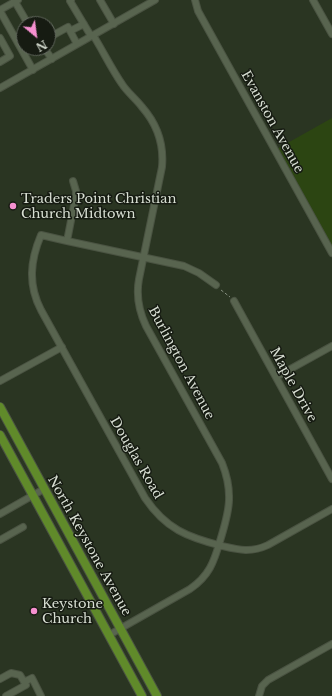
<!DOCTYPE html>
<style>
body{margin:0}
#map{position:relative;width:332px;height:696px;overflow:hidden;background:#2a3522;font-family:"Libre Baskerville",serif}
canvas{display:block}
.north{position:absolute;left:16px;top:16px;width:40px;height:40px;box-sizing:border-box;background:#161b12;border:1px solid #63695f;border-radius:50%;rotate:151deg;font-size:11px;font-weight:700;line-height:16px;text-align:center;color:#d7ded2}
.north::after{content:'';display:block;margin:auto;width:14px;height:18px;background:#f690d0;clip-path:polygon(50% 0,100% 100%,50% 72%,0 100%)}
</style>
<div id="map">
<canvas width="332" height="696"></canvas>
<div class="north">N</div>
</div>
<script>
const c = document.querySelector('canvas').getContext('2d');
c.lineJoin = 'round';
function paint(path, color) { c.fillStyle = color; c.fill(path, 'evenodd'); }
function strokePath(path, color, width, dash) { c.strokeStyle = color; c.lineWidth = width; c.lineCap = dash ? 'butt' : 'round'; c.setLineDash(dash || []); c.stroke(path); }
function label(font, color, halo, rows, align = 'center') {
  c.font = font + ' "Libre Baskerville",serif'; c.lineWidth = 3; c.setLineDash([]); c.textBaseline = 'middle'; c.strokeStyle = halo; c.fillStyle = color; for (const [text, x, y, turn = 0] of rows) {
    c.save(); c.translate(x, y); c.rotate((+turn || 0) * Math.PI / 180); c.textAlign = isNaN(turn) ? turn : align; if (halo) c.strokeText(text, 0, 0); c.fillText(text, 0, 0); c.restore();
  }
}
const green = new Path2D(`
 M332 118V253L275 150Z`);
const path = new Path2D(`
 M221 290 230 297`);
const minor = new Path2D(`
 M14 0 28 24
 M71 0 70 1 91 36
 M100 0 114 24
 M195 0 198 11 332 253
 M313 0 332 34
 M0 10 18 0
 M0 11 33 70
 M70 31 84 24
 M93 35C103 51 111 68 122 84 127 92 136 99 142 107 157 124 164 145 162 167L139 279C136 295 139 311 146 326L222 463C234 493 229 512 220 541 214 562 209 576 190 589L109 635
 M0 38 10 56 0 62
 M48 38 68 27 77 44
 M44 48 52 59
 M0 88 155 0
 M67 241 76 195V191L73 181
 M216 285 199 273 184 266 67 241 41 235C30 261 28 285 41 310L145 498C166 529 187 537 222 546 239 550 251 553 268 545L332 509
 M234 301 332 479
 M276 377 332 346
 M0 381 62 347
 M0 514 44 489
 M0 540 23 527
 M0 679 11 673 20 675 26 685 6 696
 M24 682 32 678 41 696
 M259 696 262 686 268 680 332 644`);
const major = new Path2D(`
 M0 407 157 696
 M0 435 142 696`);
const markers = [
 [13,206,4,"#f690d0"],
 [34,611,4,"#f690d0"]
];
const streetNames = [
 ["Evanston Avenue",272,122,61],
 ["Burlington Avenue",181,363,62],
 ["Maple Drive",293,385,61],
 ["Douglas Road",136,458,60],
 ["North Keystone Avenue",89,546,61]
];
const poiNames = [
 ["Traders Point Christian",21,199],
 ["Church Midtown",21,214],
 ["Keystone",42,604],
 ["Church",42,619]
];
paint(green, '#2c4512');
strokePath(minor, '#4a5342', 8);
strokePath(major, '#4a5342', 10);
strokePath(path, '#868f80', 1, [3, 2]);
strokePath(minor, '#58644f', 6);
strokePath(major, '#608a2a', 8);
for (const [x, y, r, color] of markers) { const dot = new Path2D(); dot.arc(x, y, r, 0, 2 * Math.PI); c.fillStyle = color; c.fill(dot); strokePath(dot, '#161b12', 1.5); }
label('13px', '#d7ded2', '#161b12', streetNames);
label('13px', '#d7ded2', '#161b12', poiNames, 'left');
</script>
